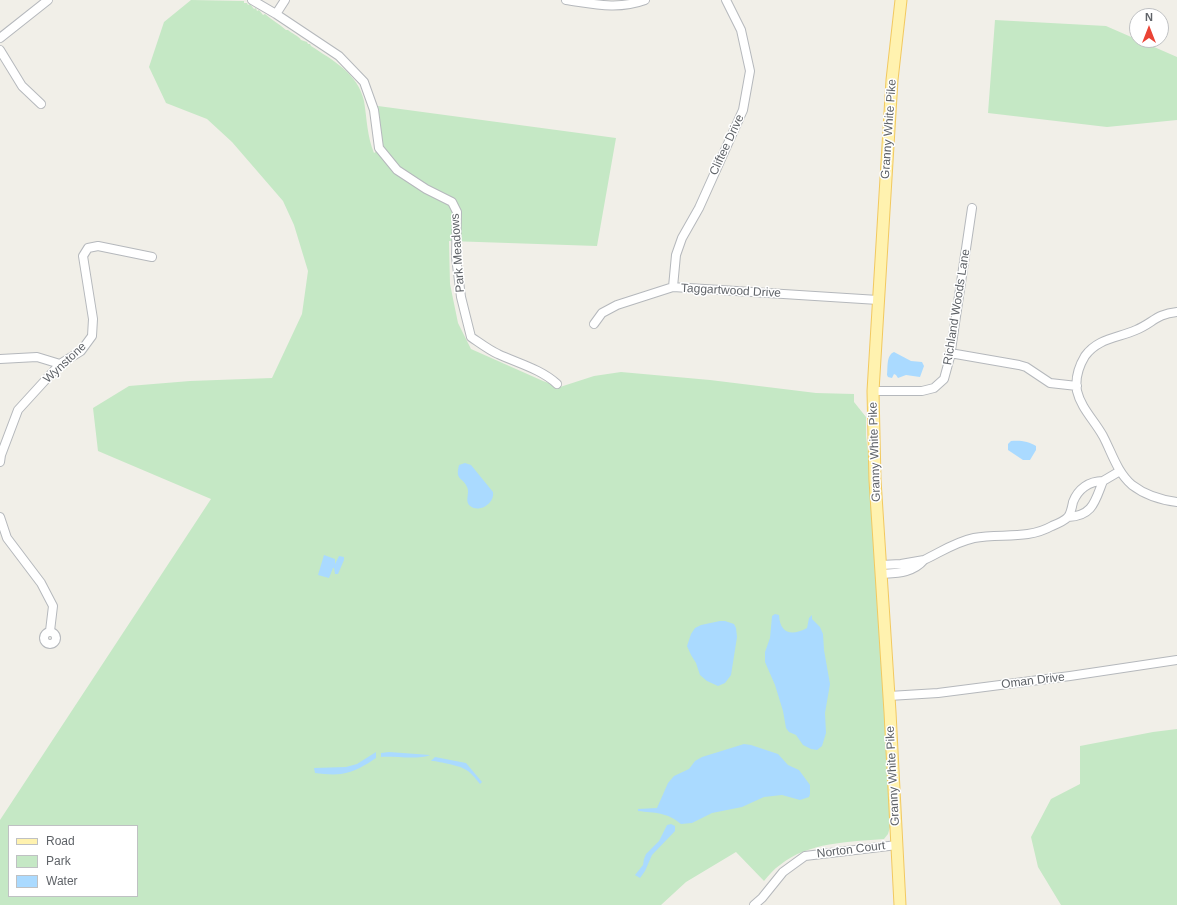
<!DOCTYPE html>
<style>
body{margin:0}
#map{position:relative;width:1177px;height:905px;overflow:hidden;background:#f1efe8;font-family:Helvetica,sans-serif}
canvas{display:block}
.legend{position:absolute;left:8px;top:825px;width:130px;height:72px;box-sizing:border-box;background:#fff;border:1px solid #bfc1c3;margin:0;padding:5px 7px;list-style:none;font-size:12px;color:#5f6368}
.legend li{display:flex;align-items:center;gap:8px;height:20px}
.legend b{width:20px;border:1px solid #bfc1c3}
.north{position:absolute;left:1129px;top:8px;width:40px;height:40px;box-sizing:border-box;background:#fff;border:1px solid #bfc1c3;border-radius:50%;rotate:0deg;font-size:11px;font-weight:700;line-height:16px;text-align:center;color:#5f6368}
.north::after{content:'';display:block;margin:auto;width:14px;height:18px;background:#ea4335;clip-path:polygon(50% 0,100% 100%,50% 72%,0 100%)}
</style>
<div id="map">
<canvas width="1177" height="905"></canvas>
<ul class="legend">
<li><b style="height:5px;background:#fff2af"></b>Road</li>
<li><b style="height:11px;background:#c5e8c5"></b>Park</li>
<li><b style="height:11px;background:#aadaff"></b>Water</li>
</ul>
<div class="north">N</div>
</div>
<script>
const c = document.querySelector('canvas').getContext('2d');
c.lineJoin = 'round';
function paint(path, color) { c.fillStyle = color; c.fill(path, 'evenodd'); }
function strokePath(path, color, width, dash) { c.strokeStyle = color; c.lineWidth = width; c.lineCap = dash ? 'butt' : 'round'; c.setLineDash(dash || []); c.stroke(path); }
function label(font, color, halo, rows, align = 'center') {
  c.font = font + ' Helvetica,sans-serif'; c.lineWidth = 3; c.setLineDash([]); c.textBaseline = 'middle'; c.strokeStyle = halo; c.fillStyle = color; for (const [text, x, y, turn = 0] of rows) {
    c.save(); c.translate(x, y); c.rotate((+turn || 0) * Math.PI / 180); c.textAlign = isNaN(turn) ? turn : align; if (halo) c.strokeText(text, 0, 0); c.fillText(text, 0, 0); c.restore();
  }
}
const green = new Path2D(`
 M191 0 244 1V3H247L248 5 250 4 254 9 256 8 257 11 259 10 263 15 265 14C272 20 279 24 286 30H288C292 34 298 35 301 40L307 42 308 44H310L311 46C332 60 358 73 364 101 367 119 367 136 374 153L383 147 378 106 616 138 597 246 449 241 450 284 458 323 471 349 543 381 560 387 594 376 621 372 710 380 816 393 854 394V402L866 417V436L870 469 892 820 888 834 884 839C849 842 808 842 780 865 774 869 769 875 764 881L736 852 686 882 661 905H0V820L211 499 98 451 93 408 129 386 190 381 272 378 302 314 308 271 294 225 283 201 232 142 207 119 166 103 149 67 164 22ZM9 826H137V896H9Z
 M995 20 1106 26 1177 57V120L1107 127 988 113Z
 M1177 729V905H1061L1038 867 1031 837 1051 799 1080 784V746L1153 732Z`);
const water = new Path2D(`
 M894 352 911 361 922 362 924 366 920 377 906 375 898 378 896 375 894 374 892 378 888 377 887 375C888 368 886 355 894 352Z
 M1011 441C1019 440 1029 441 1036 446V450L1030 460H1023L1008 450V444Z
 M465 463 471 465 493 492C495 504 478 514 469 505 465 500 470 492 467 487 462 476 455 481 459 465Z
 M324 555 335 559V564L339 556 344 557V560L338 574H335L334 568H333L329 578 318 575Z
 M775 614 779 615C780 634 792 636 807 628L809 618 812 615V619L820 627 823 634 824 650 830 684 825 713 826 733 822 746 817 750 811 749 803 745 796 735 789 732 786 728 783 711 775 685 765 662V652L770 638 772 616Z
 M720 621H725L734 624 736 628 737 637 731 675 725 683 718 686 707 681 700 675 696 663 691 655 687 646 691 634 695 628 701 625Z
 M744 744 751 745 778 754 788 765 799 770 810 785V794L809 797 800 800 782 795 764 797 742 807 712 813 692 823 681 824C667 812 655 813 638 811V809L657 808 668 783 674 776 689 769 695 761 702 757Z
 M376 752V758C366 765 354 772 341 774 332 775 323 774 315 773L314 768 346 767 357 764Z
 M389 752 430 755C419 760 394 756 381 757V753Z
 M435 757 466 763 482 782 480 784C469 770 466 768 449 764 442 763 438 761 431 761Z
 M671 824 675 826V831L652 855 645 871 640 878 635 875 643 865 644 859 646 854 659 841 667 825Z`);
const minor = new Path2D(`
 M252 0 276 14 339 56 364 82 374 110 379 148 397 170 426 189 452 202 457 212 456 257 461 297 471 337C480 343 489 350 498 354 517 363 541 369 557 384
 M566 0C594 4 618 10 645 0
 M276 14 285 0
 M0 38 48 0
 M0 50 22 86 41 104
 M673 287 676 255 682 238 699 208 743 110 750 71 741 30 726 0
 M1177 312C1156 314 1153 323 1136 330 1118 338 1098 338 1085 356 1079 366 1075 379 1077 391 1081 408 1094 420 1103 436 1112 453 1117 472 1132 485 1145 495 1161 500 1177 502
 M594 324 602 313 617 305 673 287 878 300
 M950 353 1019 365 1026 367 1050 383 1077 386
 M0 359 37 357 60 364
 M873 391H922L934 388 944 379 950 357 972 208
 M0 462 1 455 18 410 60 364 81 351 92 336 93 319 83 256 88 248 98 246 152 257
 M1103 481 1120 471
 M0 517 7 538 41 583 53 606 50 631
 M924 560C941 552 955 542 974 538 1001 533 1027 540 1052 526 1057 524 1064 521 1068 517 1071 513 1072 507 1073 502 1078 489 1089 481 1103 481 1095 501 1093 516 1068 517
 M881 565 901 564 924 560C913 573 897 573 882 574
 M44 638a6 6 0 1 1 12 0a6 6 0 1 1-12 0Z
 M889 696 938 693 1070 676 1177 660
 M754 905 762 898 783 872 805 856 897 845`);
const major = new Path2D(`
 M900 905 890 712 875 480 873 391 892 80 901 0`);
const streetNames = [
 ["Granny White Pike",889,129,-86],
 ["Cliftee Drive",727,145,-65],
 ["Park Meadows",458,253,-94],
 ["Taggartwood Drive",731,291,3],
 ["Richland Woods Lane",957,307,-81],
 ["Wynstone",65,363,-43],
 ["Granny White Pike",875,452,-92],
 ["Oman Drive",1033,681,-7],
 ["Granny White Pike",893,776,-93],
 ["Norton Court",851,850,-7]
];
paint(green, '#c5e8c5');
paint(water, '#aadaff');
strokePath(minor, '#b5b8bc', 10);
strokePath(major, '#f2c960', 13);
strokePath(minor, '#fff', 8);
strokePath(major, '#fff2af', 11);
label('12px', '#5f6368', '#fff', streetNames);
</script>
